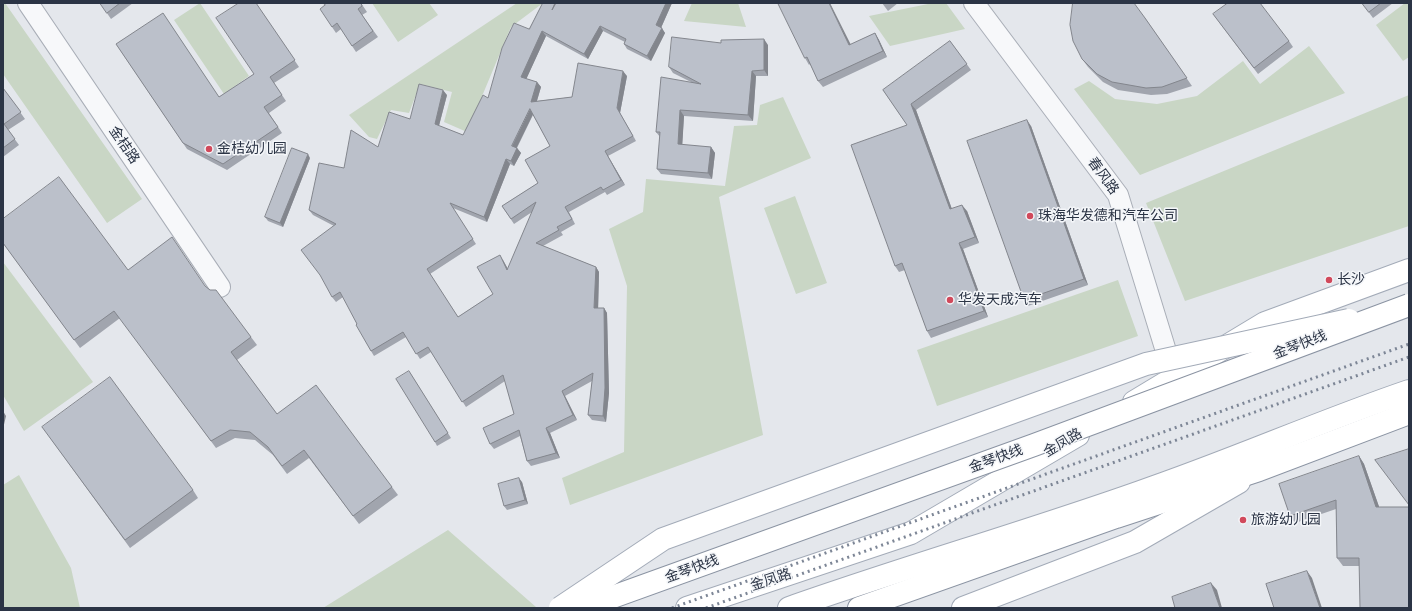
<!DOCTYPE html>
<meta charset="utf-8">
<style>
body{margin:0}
#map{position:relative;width:1412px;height:611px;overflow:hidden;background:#e4e7ec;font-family:"Work Sans",sans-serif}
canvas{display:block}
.frame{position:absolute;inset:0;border:4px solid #2b3445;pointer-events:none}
</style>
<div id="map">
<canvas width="1412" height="611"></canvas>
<div class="frame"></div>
</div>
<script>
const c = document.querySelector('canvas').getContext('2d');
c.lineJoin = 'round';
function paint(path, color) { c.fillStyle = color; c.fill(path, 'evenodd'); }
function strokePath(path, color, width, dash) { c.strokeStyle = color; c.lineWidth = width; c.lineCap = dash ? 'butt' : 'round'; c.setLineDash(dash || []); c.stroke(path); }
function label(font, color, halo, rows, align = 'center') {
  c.font = font + ' "Work Sans","Noto Sans SC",sans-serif'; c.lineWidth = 3; c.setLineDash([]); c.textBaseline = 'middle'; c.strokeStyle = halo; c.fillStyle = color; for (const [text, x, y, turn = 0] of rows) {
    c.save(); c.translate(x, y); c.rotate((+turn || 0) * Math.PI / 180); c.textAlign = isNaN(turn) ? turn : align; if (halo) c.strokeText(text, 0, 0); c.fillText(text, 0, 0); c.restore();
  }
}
const green = new Path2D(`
 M3 3H5L142 199 107 223 3 74Z
 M200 3 249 76 224 94 174 20Z
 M372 3H429L438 15 398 42Z
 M517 3H543L511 27 467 132 444 122 452 92 420 84 409 113 391 110 377 139 369 137 349 115Z
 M692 3H738L746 27 684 21Z
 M933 3H946L965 29 890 46 869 16Z
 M1405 3H1409V57L1403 61 1376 25Z
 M1309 46 1345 93 1140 175 1074 89 1089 81 1115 99 1157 104 1197 96 1243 61 1260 84Z
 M1409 95V226L1185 301 1146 203Z
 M783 97 811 158 719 197 763 435 570 505 562 478 624 452 627 286 609 229 643 212 646 179 725 186 734 126 757 125 760 105Z
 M795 196 827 283 796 294 764 208Z
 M3 262 93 382 24 431 3 395Z
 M1118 280 1138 336 937 406 917 350Z
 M19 475 71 568 80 608H3V485Z
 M448 530 536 607 323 608Z`);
const minor = new Path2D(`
 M28 3 220 287
 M974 3 1118 195 1173 374`);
const primary = new Path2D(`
 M1134 402 1265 323 1409 270
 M687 608 911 533 1078 435
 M789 608C905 567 1024 533 1140 492 1231 461 1318 422 1409 391
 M963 608 1135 542 1239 482`);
const trunk = new Path2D(`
 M859 608 1116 517 1259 470 1409 413`);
const rail = new Path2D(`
 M672 608 1409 344
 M706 608 1409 357`);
const primaryBridge = new Path2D(`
 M560 608 663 539 1146 364 1349 320`);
const trunkBridge = new Path2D(`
 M582 608 1034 445 1409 305`);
const wall = new Path2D(`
 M100 3H133L111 19Z
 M256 3 299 67 274 83 286 101 269 113 282 133 227 170 187 149 116 44 219 97 254 74Z
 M361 3 367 12 362 15 378 37 356 52 341 29 336 33 332 27 325 5Z
 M543 3 636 4V3H672L661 28 665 33 651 61 627 49 624 44 625 42 603 31 588 59 546 36 526 79 537 82 541 87 537 101 572 97 627 76 620 113 636 141 608 156 625 185 607 195 605 192 569 212 575 224 561 232 563 235 543 246 596 267 599 272 598 308H604L607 313 609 393 606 422 592 420 588 415 592 381 565 396 577 420 550 433 560 458 531 466 527 461 520 436 494 449 490 444 514 414 505 381 466 407 431 352 420 359 406 337 374 356 371 351 343 297 336 302 332 297 334 226 313 215 309 210 344 168 378 147 410 119 447 95 439 126 463 135 488 98 529 29ZM533 115 550 146 538 183 502 206 514 224 532 212 508 269 503 260 493 294 458 317 430 274 476 244 453 208 487 222 510 164 514 166 521 153 517 148Z
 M778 3 850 45 875 33 879 40 887 57 823 87 818 81 810 64 809 65 805 58Z
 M882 3H898L888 11Z
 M1362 3H1393L1373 18Z
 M1213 14 1289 41 1293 47 1258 74Z
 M1145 18 1192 86 1167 94 1151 95 1118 90 1103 82 1088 67 1082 59Z
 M950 41 971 70 916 110 952 209 967 211 979 243 963 249 988 317 931 338 927 331 905 270 899 272 895 266 907 125 883 90Z
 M721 43 768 45V76H756L753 121 684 116 682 145 711 147 715 153 712 179 661 174 657 169 660 137 656 132 691 82 673 73 669 67Z
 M3 88 25 119 8 130 19 145 3 157Z
 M1031 126 1088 285 1028 306 1024 300Z
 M310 158 283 227 268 221 265 217Z
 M3 243 128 270 205 286 251 337 257 345 237 360 277 414 392 487 398 495 359 524 309 458 287 474 273 455 255 440 235 438 216 448 120 318 80 348Z
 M409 371 451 438 437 446 435 442Z
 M48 435 193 490 198 498 130 548Z
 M1359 456 1364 464 1379 507 1359 566H1343L1337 558 1336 509 1295 523 1290 516Z
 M522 482 528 504 507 510 504 506Z`);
const shadedWall = new Path2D(`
 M666 3H672L660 30 656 25Z
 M829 3H830L854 51 849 45Z
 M600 26 603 31 588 59 584 54Z
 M662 28 665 33 651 61 647 56Z
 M542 31 546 36 525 82 521 77Z
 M875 33 879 40 887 57 883 51Z
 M764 39 768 45V76L764 70Z
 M623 71 627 76 620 113 636 141 633 136 617 108Z
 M752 71 756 76 753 121 748 115Z
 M537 82 541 87 535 107 531 102Z
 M443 90 447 95 438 129 435 124Z
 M911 104 916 110 954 215 950 209Z
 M530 109 533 114 515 151 512 146Z
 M680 110 684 116 682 150 678 144Z
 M1027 120 1031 126 1088 285 1084 279Z
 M711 147 715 153 712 179 708 173Z
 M517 148 521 153 514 166 511 161Z
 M605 151 608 156 625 185 621 180Z
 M308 154 310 158 283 227 280 223Z
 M506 159 510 164 487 222 484 217Z
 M962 205 967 211 979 243 975 237Z
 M959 243 963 249 988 317 984 311Z
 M500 255 503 260 511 275 507 270Z
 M596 267 599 272 598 313 594 308Z
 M604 308 607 313 609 393 606 422 603 416Z
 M562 391 565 396 577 420 573 415Z
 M3 411 6 416 3 429Z
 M546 428 550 433 560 458 556 453Z
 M1359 456 1364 464 1382 515 1376 507Z
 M519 478 522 482 528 504 525 500Z
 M1307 571 1312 578 1322 608H1320Z
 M1211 583 1217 590 1222 608H1220Z`);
const building = new Path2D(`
 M100 3H120L107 13Z
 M239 3H256L295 60 270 77 282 95 264 107 278 127 223 164 183 143 116 44 163 13 219 97 254 74 216 18Z
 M323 3H361L362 6 358 9 373 31 352 46 337 23 332 27 320 9 325 5Z
 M543 3H555L552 10 556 3H635L636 4V3H666L656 25 662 28 647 56 624 44 626 39 600 26 584 54 542 31 521 77 537 82 531 102 572 97 578 63 623 71 617 108 633 136 605 151 621 180 603 190 601 187 565 207 572 219 557 227 559 230 536 243 596 267 594 308H604L605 388 603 416 588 415 593 373 562 391 573 415 546 428 556 453 527 461 519 430 490 444 483 428 514 414 503 375 462 402 428 347 416 354 403 332 371 351 356 325 357 324 340 292 332 297 320 275 301 250 336 224 309 210 319 163 344 168 351 130 378 147 389 112 410 119 419 84 443 90 435 124 463 135 483 95 488 98 502 48 514 23 529 29ZM530 109 550 146 525 160 538 183 502 206 511 219 536 202 507 270 500 255 477 267 493 294 458 317 427 269 473 239 450 203 484 217 506 159 511 161 517 148 512 146Z
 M778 3H829L849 45 875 33 883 51 818 81 807 57 805 58Z
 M1073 3H1134L1145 18 1187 78 1162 87 1146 88 1112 82 1097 74 1082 59 1073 41 1070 25Z
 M1228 3H1260L1289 41 1254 68 1213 14Z
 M1362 3H1381L1369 12Z
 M672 37 721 43V40L764 39V70L752 71 748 115 680 110 678 144 711 147 708 173 657 169 660 132H656L661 77 701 84 669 67Z
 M950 41 967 64 911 104 950 209 962 205 975 237 959 243 984 311 927 331 902 263 895 266 851 145 907 125 883 90Z
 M3 88 21 112 4 124 15 139 3 148Z
 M1027 120 1084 279 1024 300 967 141Z
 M292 148 308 154 280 223 265 217Z
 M59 177 128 270 172 237 205 286 210 290H216L251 337 231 352 277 414 316 385 392 487 353 516 304 450 282 466 268 447 250 432 230 430 211 441 114 311 74 340 3 243V219Z
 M409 371 448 433 435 442 396 379Z
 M110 377 193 490 125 540 42 427Z
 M1409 449V505L1375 460Z
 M1359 456 1376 507H1409V608H1360L1359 558H1337L1336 500 1290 516 1279 484Z
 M519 478 525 500 504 506 498 484Z
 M1307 571 1320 608H1274L1266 584Z
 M1211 583 1220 608H1175L1172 597Z`);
const markers = [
 [209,149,4,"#d1495b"],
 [1030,216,4,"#d1495b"],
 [1329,280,4,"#d1495b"],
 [950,300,4,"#d1495b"],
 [1243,520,4,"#d1495b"]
];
const streetNames = [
 ["金桔路",124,145,56],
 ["春风路",1103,176,54],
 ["金琴快线",1300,345,-21],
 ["金凤路",1063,443,-31],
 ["金琴快线",996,459,-20],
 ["金琴快线",692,569,-20],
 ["金凤路",771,580,-18]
];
const poiNames = [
 ["金桔幼儿园",217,149],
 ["珠海华发德和汽车公司",1038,216],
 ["长沙",1337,280],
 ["华发天成汽车",958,300],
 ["旅游幼儿园",1251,520]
];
paint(green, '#c9d6c5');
strokePath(minor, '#a9aeb7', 22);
strokePath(primary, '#a3abb8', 24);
strokePath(trunk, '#8b94a3', 24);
strokePath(minor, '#f7f8fa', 20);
strokePath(primary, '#fff', 22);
strokePath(trunk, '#fff', 22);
strokePath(rail, '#7d8696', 3, [2, 4]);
strokePath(primaryBridge, '#a3abb8', 24, []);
strokePath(trunkBridge, '#8b94a3', 24, []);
strokePath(primaryBridge, '#fff', 22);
strokePath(trunkBridge, '#fff', 22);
paint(wall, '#a1a5ae');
paint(shadedWall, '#83868d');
paint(building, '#bbc0ca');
strokePath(building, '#83868d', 1);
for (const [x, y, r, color] of markers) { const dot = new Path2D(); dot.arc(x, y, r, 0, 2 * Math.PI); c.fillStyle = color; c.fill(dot); strokePath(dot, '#f4f6f9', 1.5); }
label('14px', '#2b3445', '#f4f6f9', streetNames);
label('14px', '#2b3445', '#f4f6f9', poiNames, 'left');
</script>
